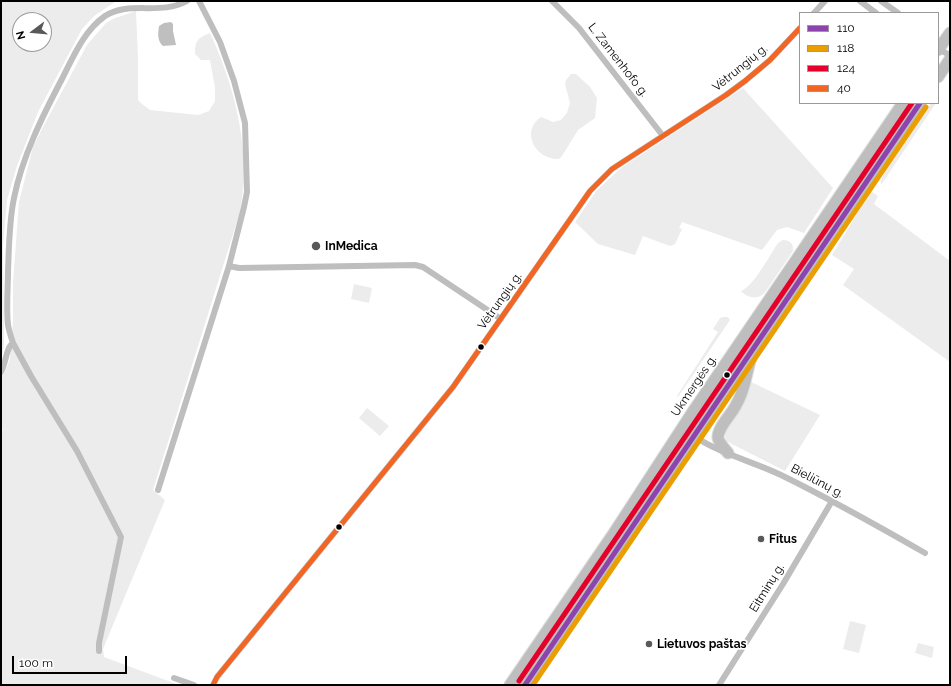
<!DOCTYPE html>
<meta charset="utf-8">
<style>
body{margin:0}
#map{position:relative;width:951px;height:686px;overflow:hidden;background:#fff;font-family:Raleway,sans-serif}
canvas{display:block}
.frame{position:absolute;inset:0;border:2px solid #000;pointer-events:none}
.legend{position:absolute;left:799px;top:12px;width:140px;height:92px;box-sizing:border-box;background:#fff;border:1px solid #999;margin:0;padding:5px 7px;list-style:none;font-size:12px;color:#000}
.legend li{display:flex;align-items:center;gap:8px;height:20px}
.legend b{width:20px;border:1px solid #999}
.north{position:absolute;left:12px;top:12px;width:40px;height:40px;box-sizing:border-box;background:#fff;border:1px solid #999;border-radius:50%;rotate:254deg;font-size:11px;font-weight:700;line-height:16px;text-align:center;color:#000}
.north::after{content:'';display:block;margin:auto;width:14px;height:18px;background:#595959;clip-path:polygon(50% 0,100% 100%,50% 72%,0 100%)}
.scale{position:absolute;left:12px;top:656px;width:115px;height:18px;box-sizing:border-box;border:2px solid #000;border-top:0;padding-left:5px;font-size:12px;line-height:14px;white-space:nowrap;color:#000;-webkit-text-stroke:3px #fff;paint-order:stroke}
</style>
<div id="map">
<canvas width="951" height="686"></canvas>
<div class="frame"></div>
<ul class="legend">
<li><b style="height:5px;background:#8e44ad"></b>110</li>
<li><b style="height:5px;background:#eb9e00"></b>118</li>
<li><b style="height:5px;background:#e4002b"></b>124</li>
<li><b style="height:5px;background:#f26522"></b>40</li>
</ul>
<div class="north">N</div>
<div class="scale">100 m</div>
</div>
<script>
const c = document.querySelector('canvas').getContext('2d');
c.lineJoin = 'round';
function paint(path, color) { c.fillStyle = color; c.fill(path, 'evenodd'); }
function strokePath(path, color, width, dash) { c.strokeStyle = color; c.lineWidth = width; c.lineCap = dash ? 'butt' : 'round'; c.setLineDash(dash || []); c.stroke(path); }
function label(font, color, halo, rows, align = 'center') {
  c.font = font + ' Raleway,sans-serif'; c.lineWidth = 3.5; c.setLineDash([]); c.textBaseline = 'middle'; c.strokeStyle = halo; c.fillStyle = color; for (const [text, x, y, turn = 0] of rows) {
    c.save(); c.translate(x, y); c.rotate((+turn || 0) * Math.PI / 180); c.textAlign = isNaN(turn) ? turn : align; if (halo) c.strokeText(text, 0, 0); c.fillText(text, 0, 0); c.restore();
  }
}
const green = new Path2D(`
 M1 1H119L115 2 94 16 82 29 38 112 17 166 7 200 3 247 4 345 1 361ZM20 20H44V44H20Z
 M136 11 138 58V100L142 104 150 110 198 115 209 111 215 101V88L210 60H201L195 54C195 40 198 38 210 33 235 86 253 157 239 215L153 490 165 500 103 649 104 657 179 685H1V431L3 430 1 426V377L6 370 10 359 13 320V283L19 202 33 147 43 127 87 45 106 23 115 18Z
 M571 74H576L590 87 597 98 595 118 578 130 562 156 559 159C535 160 520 131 541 117L553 122 561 120 567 113 570 103 565 84 566 80Z
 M743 88 833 188 804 233 787 227 777 230 762 250 682 222 679 228 682 229 675 244 670 246 643 236 635 255 598 244 575 222 597 190 621 168Z
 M931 103H936L881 185V181L884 174Z
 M871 191 878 196 874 204 950 261V362L843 285 854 269 832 255Z
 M783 240C790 240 794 244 793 251L766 291C760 300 748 299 741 291 753 287 770 255 778 243Z
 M354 284 372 288 369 303 351 299Z
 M723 317H728L730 320 678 397 677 396 718 332 713 329 720 318Z
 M749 381 820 415 785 471 726 441 724 432Z
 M367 408 389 426 380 436 359 418Z
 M850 621 866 625 859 653 843 649Z
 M918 643 934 647 932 658 915 653Z`);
const water = new Path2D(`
 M171 22 173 24V31L176 45 163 46C157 41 158 33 159 26L164 23Z`);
const street = new Path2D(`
 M552 1 579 28 663 136
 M860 1 876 13
 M881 1 898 13
 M814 13 825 1
 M938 49 950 55
 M229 266 239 268 415 265 423 267 501 319
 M13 343 31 376 77 451 121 537 99 643V651
 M1 372C6 364 6 347 13 343 11 337 9 331 8 325 6 308 8 288 8 271 9 247 9 222 14 198 22 157 43 115 63 77 74 55 84 31 105 16 130 0 160 16 187 1
 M694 436C720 454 752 461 781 475 830 499 878 526 925 553
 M158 490 229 266 244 207 247 192 245 123 234 81 220 42 199 1
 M174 678 194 685
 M213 685 217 677 453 387 590 191 612 169 726 95 745 81 770 60 800 28
 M719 685 783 584 832 501`);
const highway = new Path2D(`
 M938 50 950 33
 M938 77 950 59
 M728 453C725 449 719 443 718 438 717 428 732 414 736 405 745 391 746 373 751 358
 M510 685 614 533 692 413 903 103
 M525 685 920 103`);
const bus1 = new Path2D(`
 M525 685 920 103`);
const bus2 = new Path2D(`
 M533 685 926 107`);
const bus3 = new Path2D(`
 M519 681 912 103`);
const bus4 = new Path2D(`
 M213 685 217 677 453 387 590 191 612 169 726 95 745 81 770 60 800 28`);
const markers = [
 [316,246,5,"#595959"],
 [481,347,3.5,"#000"],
 [727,375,3.5,"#000"],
 [339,527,3.5,"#000"],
 [761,539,4,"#595959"],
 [649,644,4,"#595959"]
];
const streetNames = [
 ["L. Zamenhofo g.",618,60,52],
 ["Vėtrungių g.",740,68,-39],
 ["Vėtrungių g.",500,301,-55],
 ["Ukmergės g.",694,386,-56],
 ["Bieliūnų g.",817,481,28],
 ["Eitminų g.",767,588,-58]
];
const poiNames = [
 ["InMedica",325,246],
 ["Fitus",769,539],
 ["Lietuvos paštas",657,644]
];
paint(green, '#ececec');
paint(water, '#bfbfbf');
strokePath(highway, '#dbdbdb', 13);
strokePath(street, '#bebebe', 6);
strokePath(highway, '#bebebe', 11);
strokePath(bus1, '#8e44ad', 5);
strokePath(bus2, '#eb9e00', 5);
strokePath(bus3, '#e4002b', 5);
strokePath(bus4, '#f26522', 5);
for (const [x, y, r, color] of markers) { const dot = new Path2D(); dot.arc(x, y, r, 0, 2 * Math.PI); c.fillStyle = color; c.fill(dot); strokePath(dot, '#fff', 1.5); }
label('12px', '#000', '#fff', streetNames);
label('bold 12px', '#000', '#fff', poiNames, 'left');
</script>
